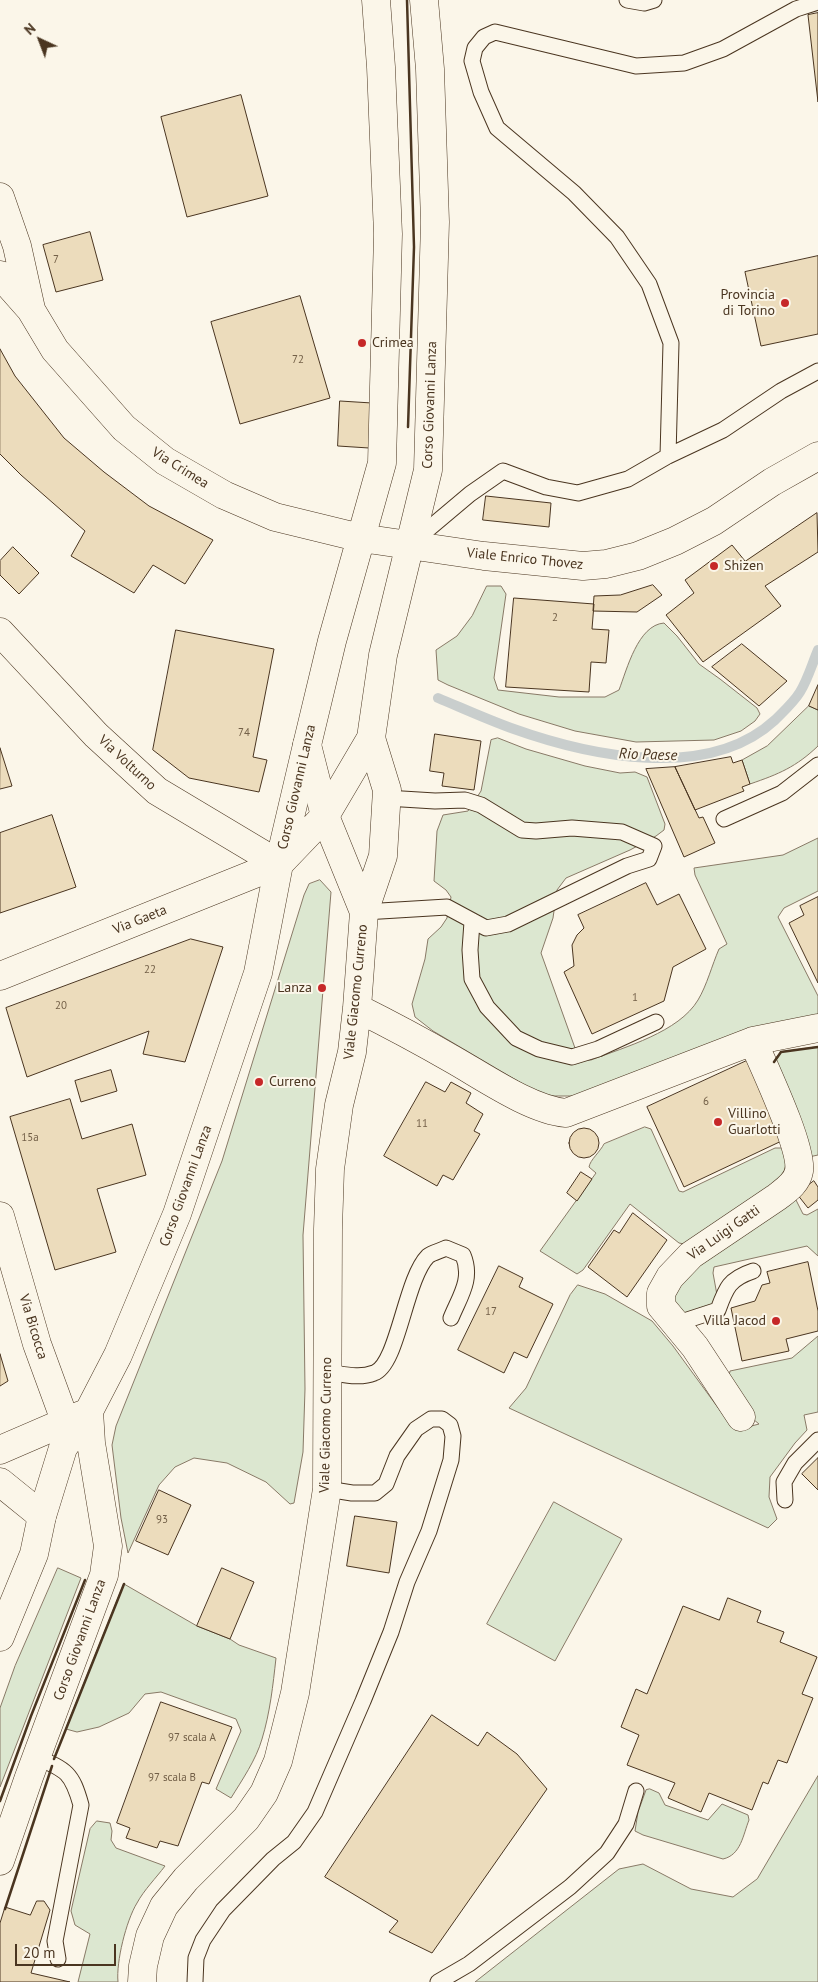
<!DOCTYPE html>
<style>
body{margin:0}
#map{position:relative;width:818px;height:1982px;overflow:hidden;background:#fbf6e9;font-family:"PT Sans",sans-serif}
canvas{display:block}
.north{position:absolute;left:15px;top:15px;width:50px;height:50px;-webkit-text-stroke:4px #fbf6e9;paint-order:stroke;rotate:317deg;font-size:14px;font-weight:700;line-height:20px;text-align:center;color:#4a3520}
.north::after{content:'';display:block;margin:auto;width:18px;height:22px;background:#4a3520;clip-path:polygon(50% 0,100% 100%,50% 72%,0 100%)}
.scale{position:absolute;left:15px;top:1944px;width:101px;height:22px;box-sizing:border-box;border:2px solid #4a3520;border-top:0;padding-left:6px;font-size:15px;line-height:18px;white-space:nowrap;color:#4a3520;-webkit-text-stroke:4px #fbf6e9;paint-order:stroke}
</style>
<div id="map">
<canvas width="818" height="1982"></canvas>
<div class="north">N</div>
<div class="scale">20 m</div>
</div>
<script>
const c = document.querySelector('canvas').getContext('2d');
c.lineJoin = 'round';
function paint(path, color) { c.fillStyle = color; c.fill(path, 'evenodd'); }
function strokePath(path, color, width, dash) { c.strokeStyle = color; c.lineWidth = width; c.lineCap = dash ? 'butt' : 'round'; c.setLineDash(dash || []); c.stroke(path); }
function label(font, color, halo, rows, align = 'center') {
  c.font = font + ' "PT Sans",sans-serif'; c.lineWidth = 4; c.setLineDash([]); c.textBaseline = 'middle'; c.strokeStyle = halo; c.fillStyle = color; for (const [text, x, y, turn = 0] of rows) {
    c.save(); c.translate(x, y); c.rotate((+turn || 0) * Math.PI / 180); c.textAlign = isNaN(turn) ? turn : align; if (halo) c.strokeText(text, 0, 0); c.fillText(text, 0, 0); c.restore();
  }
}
const green = new Path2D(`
 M487 586H501L506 594 494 678 498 690 559 697H605L619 690C627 669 638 625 664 623L677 636 699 664 720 679 757 708 760 714 755 721 741 731 714 740 636 742 575 731 519 714 448 685 438 680 436 650 457 636 472 616Z
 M809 706 818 710V746C796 767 779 774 750 784L742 760 767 746Z
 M498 738 526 749 585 766 620 773 635 772 647 777 665 824 664 830 656 836 630 850 566 878 557 890 553 918 541 953 575 1048 584 1060H591C625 1047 679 1032 698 1000 707 985 712 965 719 949L727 944 695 875 694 868 783 855 818 838V891L784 908 778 917 818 996V1016L573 1096H543L433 1031 415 1017 412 1004 425 959 428 939 441 927 447 918 451 897 446 890 434 881 437 831 443 815 468 811 481 791 491 740Z
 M320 880 331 892 303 1235 305 1389 303 1452 294 1503 290 1504 266 1482 227 1463 194 1458 175 1467 159 1485 128 1553 121 1518 112 1445 116 1426 222 1161 304 895 309 884Z
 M818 1047V1155L804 1158 774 1060 781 1052Z
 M645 1127 651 1129 679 1191 683 1192 775 1148H783C788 1163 786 1171 777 1183L684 1244 679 1243 630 1204 583 1270 577 1274 540 1251 596 1173 589 1167C590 1160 600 1152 604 1144Z
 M794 1196 803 1214 807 1215 818 1209V1256L807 1246 714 1267 713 1273 717 1295 712 1307 685 1316 674 1305 675 1283Z
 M578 1285 605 1294 652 1321 673 1346 727 1420 744 1428 759 1424 753 1419 729 1376 730 1371 792 1358 818 1336V1412L804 1415 807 1430 795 1443 770 1477 769 1497 777 1519 768 1528 509 1408 526 1388 570 1295Z
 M554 1502 622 1539 555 1661 487 1624Z
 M58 1568 81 1578 0 1787V1708L15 1666Z
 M124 1584 197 1626 230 1639 239 1645 276 1658C273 1685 270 1713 262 1739 256 1760 242 1780 231 1798L216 1789 241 1731 236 1719 161 1692 145 1694 129 1713 99 1727 77 1732 66 1729Z
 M818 1776V1982H475L619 1869 643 1864 691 1889 733 1897 757 1879Z
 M650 1789 659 1793 665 1805 708 1820 722 1804 748 1815 749 1820C743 1835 741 1855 723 1859L643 1835 635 1831 638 1812 646 1790Z
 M97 1821 110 1823 112 1831 111 1840 116 1848 165 1866C156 1878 144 1890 137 1903 126 1921 116 1962 118 1982H78L90 1934 75 1925 71 1911 90 1829Z`);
const stream = new Path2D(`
 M438 698C462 708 486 719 511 728 589 756 708 782 775 720 783 712 794 702 800 692 808 679 812 664 818 650`);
const building = new Path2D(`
 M818 13V102L808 15Z
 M241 95 268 196 187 217 161 117Z
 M90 232 103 280 56 292 43 245Z
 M818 256V334L761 346 745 272Z
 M300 296 330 398 240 424 211 322Z
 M0 349 15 376 64 438 104 472 149 506 213 540 185 584 153 565 134 593 71 556 85 531 21 475 0 454Z
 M340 401 372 403 369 448 338 446Z
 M486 496 551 503 549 527 483 520Z
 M817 513 818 552 765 586 781 606 703 662 666 615 694 593 685 580 732 545 745 561Z
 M13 547 39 573 19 594 0 575V561Z
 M653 585 662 595 637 612 593 611 594 596 620 595Z
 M514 598 594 604 592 629 609 630 606 663 591 662 589 692 506 687Z
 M176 630 274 649 253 757 267 760 259 792 189 778 153 750Z
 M742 644 787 681 759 706 712 667Z
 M818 685V710L809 706Z
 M435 734 481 741 474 790 442 786 444 773 430 771Z
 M0 748 12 786 0 789Z
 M731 757 733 763 742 760 750 784 742 787 744 791 695 810 675 767Z
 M675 767 699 818 703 817 715 843 684 857 646 769Z
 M52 815 76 887 0 913V833Z
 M646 883 657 905 679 894 706 949 673 967 664 1001 592 1034 564 972 574 966 572 945 577 935 584 928 578 915Z
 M818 897V983L789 923 804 915 800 906Z
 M191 939 223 947 185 1062 143 1054 149 1031 27 1077 6 1008Z
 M753 1058 790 1137 684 1187 647 1107Z
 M111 1070 117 1091 81 1102 75 1081Z
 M426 1082 445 1092 451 1082 471 1093 466 1103 483 1114 474 1131 480 1134 453 1180 443 1175 437 1186 384 1156Z
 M70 1099 82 1139 132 1124 146 1175 97 1189 116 1252 55 1270 10 1117Z
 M569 1143a15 15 0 1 1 30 0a15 15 0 1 1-30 0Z
 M581 1172 592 1179 577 1201 567 1193Z
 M814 1181 818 1187V1200L808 1208 797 1194Z
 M633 1213 667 1240 627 1297 588 1267 614 1230 619 1233Z
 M808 1262 818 1311V1331L786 1339 789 1351 742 1361 731 1308 755 1301 762 1285 770 1283 767 1272Z
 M499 1266 523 1278 519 1287 553 1304 527 1358 514 1352 504 1373 458 1350Z
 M0 1354 8 1381 0 1386Z
 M818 1458V1490L802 1474Z
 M159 1490 191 1505 168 1555 136 1541Z
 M355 1516 397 1522 389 1573 347 1566Z
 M222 1568 254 1582 230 1639 197 1626Z
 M728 1598 761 1611 757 1622 784 1632 780 1642 817 1657 802 1694 813 1698 787 1763 778 1760 768 1784 763 1782 752 1810 709 1793 701 1812 668 1798 675 1783 627 1765 639 1735 621 1727 636 1689 647 1694 683 1606 719 1620Z
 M161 1702 232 1727 209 1784 202 1782 178 1846 160 1841 157 1848 126 1838 130 1828 117 1823Z
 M432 1715 478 1746 487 1732 517 1754 547 1789 432 1953 389 1932 398 1921 325 1877Z
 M37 1901H44L50 1910 31 1973 70 1982H0V1923L5 1907 30 1915Z`);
const lane = new Path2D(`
 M627 0 644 3 654 0
 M668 456 671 343 649 284 617 237 574 193 497 128 481 92 472 61 475 48 484 37 495 32 636 66 684 63 723 49 796 9 818 2
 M413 542 470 494 503 471 546 487 578 493 628 479 668 456 723 430 781 391 818 371
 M724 819 782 793 818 765
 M364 912 447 907 486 928 508 924 627 866 649 859 654 846 622 832 572 828 536 831 522 830 481 805 465 800 435 801 386 798
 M472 922 470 950 472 979 487 1007 516 1038 539 1049 572 1057 598 1049 656 1022
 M675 1324 718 1310C726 1288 729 1279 753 1271
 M328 1372C343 1374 359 1379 374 1373 398 1365 405 1279 428 1256 432 1253 440 1251 446 1248L463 1255C473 1279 460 1296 451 1318
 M785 1500 784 1482 795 1463 818 1440
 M36 1757C67 1770 72 1773 81 1805L55 1941 58 1959
 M195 1982 196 1958 203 1940 223 1910 273 1859 294 1842 315 1812 363 1701 391 1632 407 1582 429 1531 451 1460 453 1436 450 1425 442 1419H431L416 1429 397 1456 386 1484 375 1493H352L327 1489
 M438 1982 469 1964 570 1887 607 1853 626 1824 636 1791`);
const street = new Path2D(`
 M0 632 96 735 157 791 279 864
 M307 745 325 816 364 912
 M0 976 279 864
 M357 1008C389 1024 421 1041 452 1059 484 1077 531 1110 566 1113L753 1041 818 1028
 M0 1216 37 1344 71 1437
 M741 1417 695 1347 661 1306V1293L670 1277 691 1255 777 1197C786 1190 797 1183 799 1171 803 1148 763 1065 753 1041
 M0 1450 81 1415
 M0 1482 42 1516
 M142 1982 143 1966 150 1936 164 1906 186 1879 246 1819 264 1793 278 1761 295 1693 327 1489 328 1229 330 1169 339 1105 352 1052 357 1008 364 912 383 856 387 790 371 738`);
const secondary = new Path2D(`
 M0 197 17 246 31 309
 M0 275 31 310 55 350 124 428 165 461 224 495 275 517 361 538 484 556 583 566 606 564 638 556 675 541 714 521 772 482 818 456
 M280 863 325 816 371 738 383 655 428 470 435 222 430 69 424 0
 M0 1637 34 1554 42 1516 63 1448 89 1411 118 1355 177 1214 258 973 279 864 307 745 332 641 382 463 388 234 381 67 376 0
 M0 1861 29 1777 104 1575 108 1546 91 1443 89 1411`);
const wall = new Path2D(`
 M407 0 414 247 408 427
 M774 1062 781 1052 818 1047
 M54 1759 124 1584
 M0 1801 31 1716 85 1580
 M5 1909 52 1766`);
const markers = [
 [785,303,5,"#c62828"],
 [362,343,5,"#c62828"],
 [714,566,5,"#c62828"],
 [322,988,5,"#c62828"],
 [259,1082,5,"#c62828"],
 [718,1122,5,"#c62828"],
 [776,1321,5,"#c62828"]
];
const numberNames = [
 ["7",56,260],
 ["72",298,360],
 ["2",555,618],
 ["74",244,733],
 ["22",150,970],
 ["1",635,998],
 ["20",61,1006],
 ["6",706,1102],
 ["11",422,1124],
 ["15a",30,1138],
 ["17",491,1312],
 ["93",162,1520],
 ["97 scala A",192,1738],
 ["97 scala B",172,1778]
];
const poiNames = [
 ["Provincia",775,295,"right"],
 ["di Torino",775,311,"right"],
 ["Crimea",372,343],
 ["Shizen",724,566],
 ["Lanza",312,988,"right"],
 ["Curreno",269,1082],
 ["Villino",728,1114],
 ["Guarlotti",728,1130],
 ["Villa Jacod",766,1321,"right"]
];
const streetNames = [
 ["Corso Giovanni Lanza",430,405,-88],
 ["Via Crimea",180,468,32],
 ["Viale Enrico Thovez",525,559,6],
 ["Via Volturno",127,763,43],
 ["Corso Giovanni Lanza",297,787,-77],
 ["Via Gaeta",140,920,-22],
 ["Viale Giacomo Curreno",356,992,-84],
 ["Corso Giovanni Lanza",186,1186,-70],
 ["Via Luigi Gatti",724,1233,-35],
 ["Via Bicocca",33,1327,73],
 ["Viale Giacomo Curreno",326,1425,-89],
 ["Corso Giovanni Lanza",80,1640,-70]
];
const waterNames = [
 ["Rio Paese",648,755,2]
];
paint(green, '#dce7d0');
strokePath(green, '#887966', 1);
strokePath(stream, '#c9cecd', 10);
paint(building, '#ecdcbc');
strokePath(building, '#4a3520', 1);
strokePath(lane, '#4a3520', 17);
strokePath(street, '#4a3520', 29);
strokePath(secondary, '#4a3520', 29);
strokePath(lane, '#fbf6e9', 15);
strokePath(street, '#fbf6e9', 28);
strokePath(secondary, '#fbf6e9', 28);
strokePath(wall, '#4a3520', 2.5);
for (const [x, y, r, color] of markers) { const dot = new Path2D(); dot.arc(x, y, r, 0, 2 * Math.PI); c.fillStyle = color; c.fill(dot); strokePath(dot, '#fbf6e9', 2); }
label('11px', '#725f47', null, numberNames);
label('14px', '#4a3520', '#fbf6e9', poiNames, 'left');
label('14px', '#4a3520', '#fbf6e9', streetNames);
label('italic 15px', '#4a3520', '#fbf6e9', waterNames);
</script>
